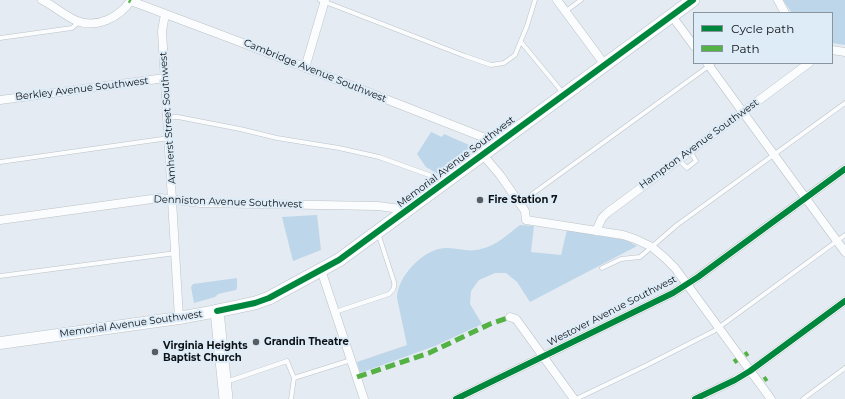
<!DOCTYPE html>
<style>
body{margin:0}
#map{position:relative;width:845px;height:399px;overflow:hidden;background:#e4ebf2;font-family:Montserrat,sans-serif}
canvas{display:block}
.legend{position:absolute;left:693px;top:12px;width:140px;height:52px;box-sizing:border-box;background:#deecf8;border:1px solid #8a949d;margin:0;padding:5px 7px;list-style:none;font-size:12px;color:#0c1115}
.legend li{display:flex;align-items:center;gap:8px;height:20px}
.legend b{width:20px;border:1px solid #8a949d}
</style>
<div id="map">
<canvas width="845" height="399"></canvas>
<ul class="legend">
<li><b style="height:5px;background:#00873e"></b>Cycle path</li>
<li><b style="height:5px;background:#54b144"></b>Path</li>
</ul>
</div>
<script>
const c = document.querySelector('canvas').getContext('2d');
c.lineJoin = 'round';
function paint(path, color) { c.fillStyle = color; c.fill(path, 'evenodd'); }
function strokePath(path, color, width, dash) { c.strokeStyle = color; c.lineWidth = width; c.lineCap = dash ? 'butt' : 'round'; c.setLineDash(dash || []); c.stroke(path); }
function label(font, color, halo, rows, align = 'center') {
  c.font = font + ' Montserrat,sans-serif'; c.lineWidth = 4; c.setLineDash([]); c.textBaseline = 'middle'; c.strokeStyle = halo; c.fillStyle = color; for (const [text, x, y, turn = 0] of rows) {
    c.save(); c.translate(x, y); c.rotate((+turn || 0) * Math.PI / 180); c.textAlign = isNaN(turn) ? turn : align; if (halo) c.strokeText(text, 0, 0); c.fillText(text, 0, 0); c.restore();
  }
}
const green = new Path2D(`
 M783 0H845V45L832 43V13H792Z
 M431 132 442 137 444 134 476 148 440 175 426 167 417 154Z
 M317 215 321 250 293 261 282 217Z
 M520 225 534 226 531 252 561 255 567 230 626 240 637 246 530 302 517 282 506 273H495L479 280 471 291 470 304 482 324 435 346 360 373 357 362 407 345 397 298C397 277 423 249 445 248 458 247 466 253 481 249 496 246 508 234 520 225Z
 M237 278V288L236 290 218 294 215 297 194 303 191 287 193 284Z`);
const lane = new Path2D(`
 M320 0 465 56 491 65 504 63 515 55 527 26 535 0
 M566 11 581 0
 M0 38 72 28 79 22
 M521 42 563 93
 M168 117H178L240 129 277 138 339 148 379 157 443 180
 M679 160 687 168 696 161 690 151
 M0 162 169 138
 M520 203 713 63
 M602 268 621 259 640 257 677 225 845 103
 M0 276 176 253
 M335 312 389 294C393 290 395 288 394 282L378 233
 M226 382 287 361 294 378
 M291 399 294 378 351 360
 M576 399 645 366 714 331 845 235
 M803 399 845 368`);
const street = new Path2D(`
 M42 0C54 6 65 16 77 21 97 29 120 17 131 0
 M557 0 605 65
 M778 0 785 13
 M131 1 240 42 498 143
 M165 14 162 31 179 318
 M672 16 694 46
 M832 50 845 52
 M707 63 845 252
 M305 68 325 0
 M0 100 165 78
 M483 155 500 175 525 211 526 220 623 235 635 239 652 247 665 258 675 268 771 399
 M0 220 159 198 201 203 378 206 408 210
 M596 231 602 218 607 213 809 63
 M321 270 364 399
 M510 317 516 319 574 399
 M456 399 673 293 698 277 845 169
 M695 399 735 380 750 371 845 301`);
const secondary = new Path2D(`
 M0 343 179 318 217 311`);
const primary = new Path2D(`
 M226 399 217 311 255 303 269 298 339 260 693 0`);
const quiet = new Path2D(`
 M129 0 131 1
 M745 355 748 353
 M734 362 737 360
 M357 377 429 353 490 324 510 317
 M764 380 767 378`);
const cycleway = new Path2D(`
 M217 311 255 303 269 298 339 260 693 0
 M456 399 673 293 698 277 845 169
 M695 399 735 380 750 371 845 301`);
const markers = [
 [480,200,4,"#585d62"],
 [256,342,4,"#585d62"],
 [155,352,4,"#585d62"]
];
const streetNames = [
 ["Cambridge Avenue Southwest",315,71,22],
 ["Berkley Avenue Southwest",82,89,-7],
 ["Amherst Street Southwest",168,118,-94],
 ["Hampton Avenue Southwest",699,144,-36],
 ["Memorial Avenue Southwest",456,162,-37],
 ["Denniston Avenue Southwest",228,202,2],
 ["Westover Avenue Southwest",612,311,-27],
 ["Memorial Avenue Southwest",131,324,-8]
];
const poiNames = [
 ["Fire Station 7",488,200],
 ["Grandin Theatre",264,342],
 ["Virginia Heights",163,346],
 ["Baptist Church",163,358]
];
paint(green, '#bed6e9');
strokePath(lane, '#bcc2c7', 5);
strokePath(street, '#bcc2c7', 9);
strokePath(secondary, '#bcc2c7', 13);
strokePath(primary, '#bcc2c7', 14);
strokePath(lane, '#fbfcfd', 4);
strokePath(street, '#fbfcfd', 8);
strokePath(secondary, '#fbfcfd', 12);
strokePath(primary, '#fbfcfd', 13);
strokePath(quiet, '#54b144', 5, [10, 5]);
strokePath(cycleway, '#00873e', 6);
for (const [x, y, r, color] of markers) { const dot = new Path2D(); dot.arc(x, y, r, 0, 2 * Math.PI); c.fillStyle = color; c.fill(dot); strokePath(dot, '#deecf8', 1.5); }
label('10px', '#0c1115', '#deecf8', streetNames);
label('bold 10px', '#0c1115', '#deecf8', poiNames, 'left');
</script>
